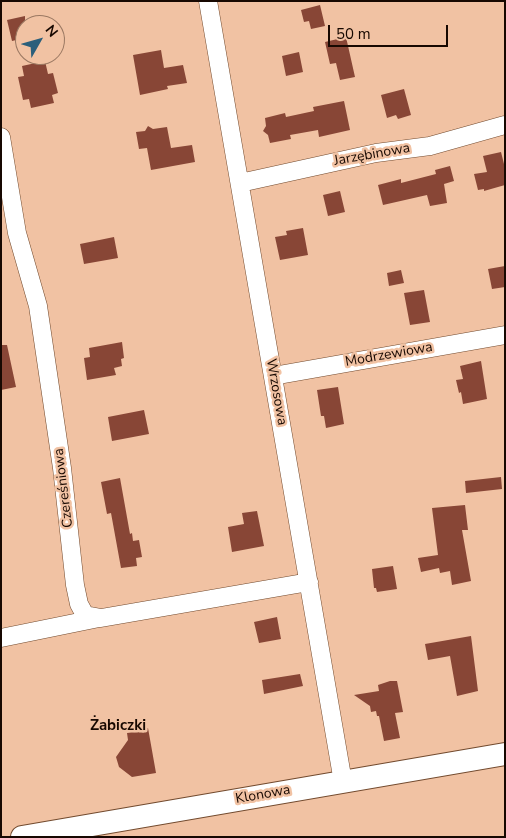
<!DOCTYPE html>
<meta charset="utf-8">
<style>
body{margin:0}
#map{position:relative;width:506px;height:838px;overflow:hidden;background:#f1c2a3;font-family:"Nunito Sans",sans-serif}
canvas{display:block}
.frame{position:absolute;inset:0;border:2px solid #170801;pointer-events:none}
.north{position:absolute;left:15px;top:15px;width:50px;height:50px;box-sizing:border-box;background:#f1c2a3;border:1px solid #9a7862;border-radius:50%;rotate:52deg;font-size:14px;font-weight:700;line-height:20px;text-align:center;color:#170801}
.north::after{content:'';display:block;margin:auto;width:18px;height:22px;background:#2b5f7b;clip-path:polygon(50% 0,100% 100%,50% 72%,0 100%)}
.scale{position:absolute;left:328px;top:25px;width:120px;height:22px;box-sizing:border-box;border:2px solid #170801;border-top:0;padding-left:6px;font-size:15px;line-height:18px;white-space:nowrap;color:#170801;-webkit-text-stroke:4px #f1c2a3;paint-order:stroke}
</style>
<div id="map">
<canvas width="506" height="838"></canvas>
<div class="frame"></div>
<div class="north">N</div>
<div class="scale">50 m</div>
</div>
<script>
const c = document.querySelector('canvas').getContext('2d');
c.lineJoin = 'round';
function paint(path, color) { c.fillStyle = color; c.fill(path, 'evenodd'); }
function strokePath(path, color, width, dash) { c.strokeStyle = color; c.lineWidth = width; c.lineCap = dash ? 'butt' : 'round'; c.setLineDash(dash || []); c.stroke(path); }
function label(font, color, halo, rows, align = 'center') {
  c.font = font + ' "Nunito Sans",sans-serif'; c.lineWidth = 5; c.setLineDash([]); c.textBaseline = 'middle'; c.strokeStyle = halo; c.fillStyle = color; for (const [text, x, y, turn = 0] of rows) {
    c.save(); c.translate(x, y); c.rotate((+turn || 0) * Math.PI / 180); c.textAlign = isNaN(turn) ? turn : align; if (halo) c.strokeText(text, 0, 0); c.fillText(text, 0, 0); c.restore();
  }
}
const building = new Path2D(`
 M320 5 325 26 311 29 309 21 304 22 301 10Z
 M25 16V38L12 41 7 20Z
 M346 37 355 77 340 80 336 63 330 64 325 42Z
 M161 50 164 68 183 65 187 83 167 86 168 89 140 95 133 55Z
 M299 52 303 72 286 76 282 56Z
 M45 61 48 74 53 73 58 93 52 95 54 103 31 108 29 99 23 100 18 77 24 76 22 66Z
 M404 89 411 115 398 119 396 115 387 118 381 95Z
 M344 101 350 130 319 137 318 130 290 135 291 139 270 143 268 135 263 131 266 126 265 118 285 113 286 117 314 111 313 107Z
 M148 126 153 129 167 127 171 148 192 145 195 162 151 170 147 148 139 149 136 132 145 131Z
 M501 152 505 168V185L484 191V189L478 190 474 174 487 172 483 156Z
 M450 166 454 181 444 184 447 203 430 206 427 195 383 205 378 185 401 179V183L436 174 435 170Z
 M340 191 345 212 328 216 323 195Z
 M303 228 308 255 280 260 275 237 287 235 286 231Z
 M114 237 118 258 84 264 80 244Z
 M505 266V287L492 289 488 269Z
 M401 270 404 283 389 286 387 273Z
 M424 290 430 322 410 325 404 293Z
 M122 342 124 358 121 359 122 366 114 368 116 375 87 380 84 358 90 357 89 348Z
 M1 345H7L16 387 1 390Z
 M481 361 487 399 463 404 461 392 459 393 456 380 463 379 460 366Z
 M338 387 344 424 326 428 324 416H321L317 390Z
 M144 410 149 434 112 441 108 417Z
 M501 477 502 489 466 493 465 481Z
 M120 478 130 534 132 533 133 541 139 540 142 557 136 558 137 566 121 568 111 513 107 514 101 482Z
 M465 505 468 530H462L471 581 452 585 450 571 440 573 439 568 421 572 418 558 438 555 432 508Z
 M257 511 264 546 232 552 228 527 244 524 242 513Z
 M393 566 397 589 377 592 376 588H374L372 569Z
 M277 617 281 639 259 643 254 622Z
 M471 636 478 691 457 696 450 656 428 660 425 644Z
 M300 674 303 686 264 694 262 680Z
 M390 681H397L403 712 395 713 400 738 384 741 379 716H377L376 711 371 712 370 706 354 695 379 691 378 685Z
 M148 728 156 773 132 777 119 767 116 757 128 740 127 733Z`);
const minor = new Path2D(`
 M208 1 343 782
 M1 137 17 233 38 306 62 468 75 585 79 604 85 615 101 618 309 582
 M240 183 376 153 430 146 505 125
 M273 376 505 335
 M1 638 99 618`);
const tertiary = new Path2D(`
 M22 837 505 754`);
const streetNames = [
 ["Jarzębinowa",372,155,-10],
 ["Modrzewiowa",389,355,-10],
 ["Wrzosowa",276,392,80],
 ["Czereśniowa",64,488,-97],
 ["Klonowa",263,795,-10]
];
const neighbourhoodNames = [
 ["Żabiczki",118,726]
];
paint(building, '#884636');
strokePath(minor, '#724a2e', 19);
strokePath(tertiary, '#724a2e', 24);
strokePath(minor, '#fff', 18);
strokePath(tertiary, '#fff', 22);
label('14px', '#170801', '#f1c2a3', streetNames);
label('bold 15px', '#170801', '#f1c2a3', neighbourhoodNames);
</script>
